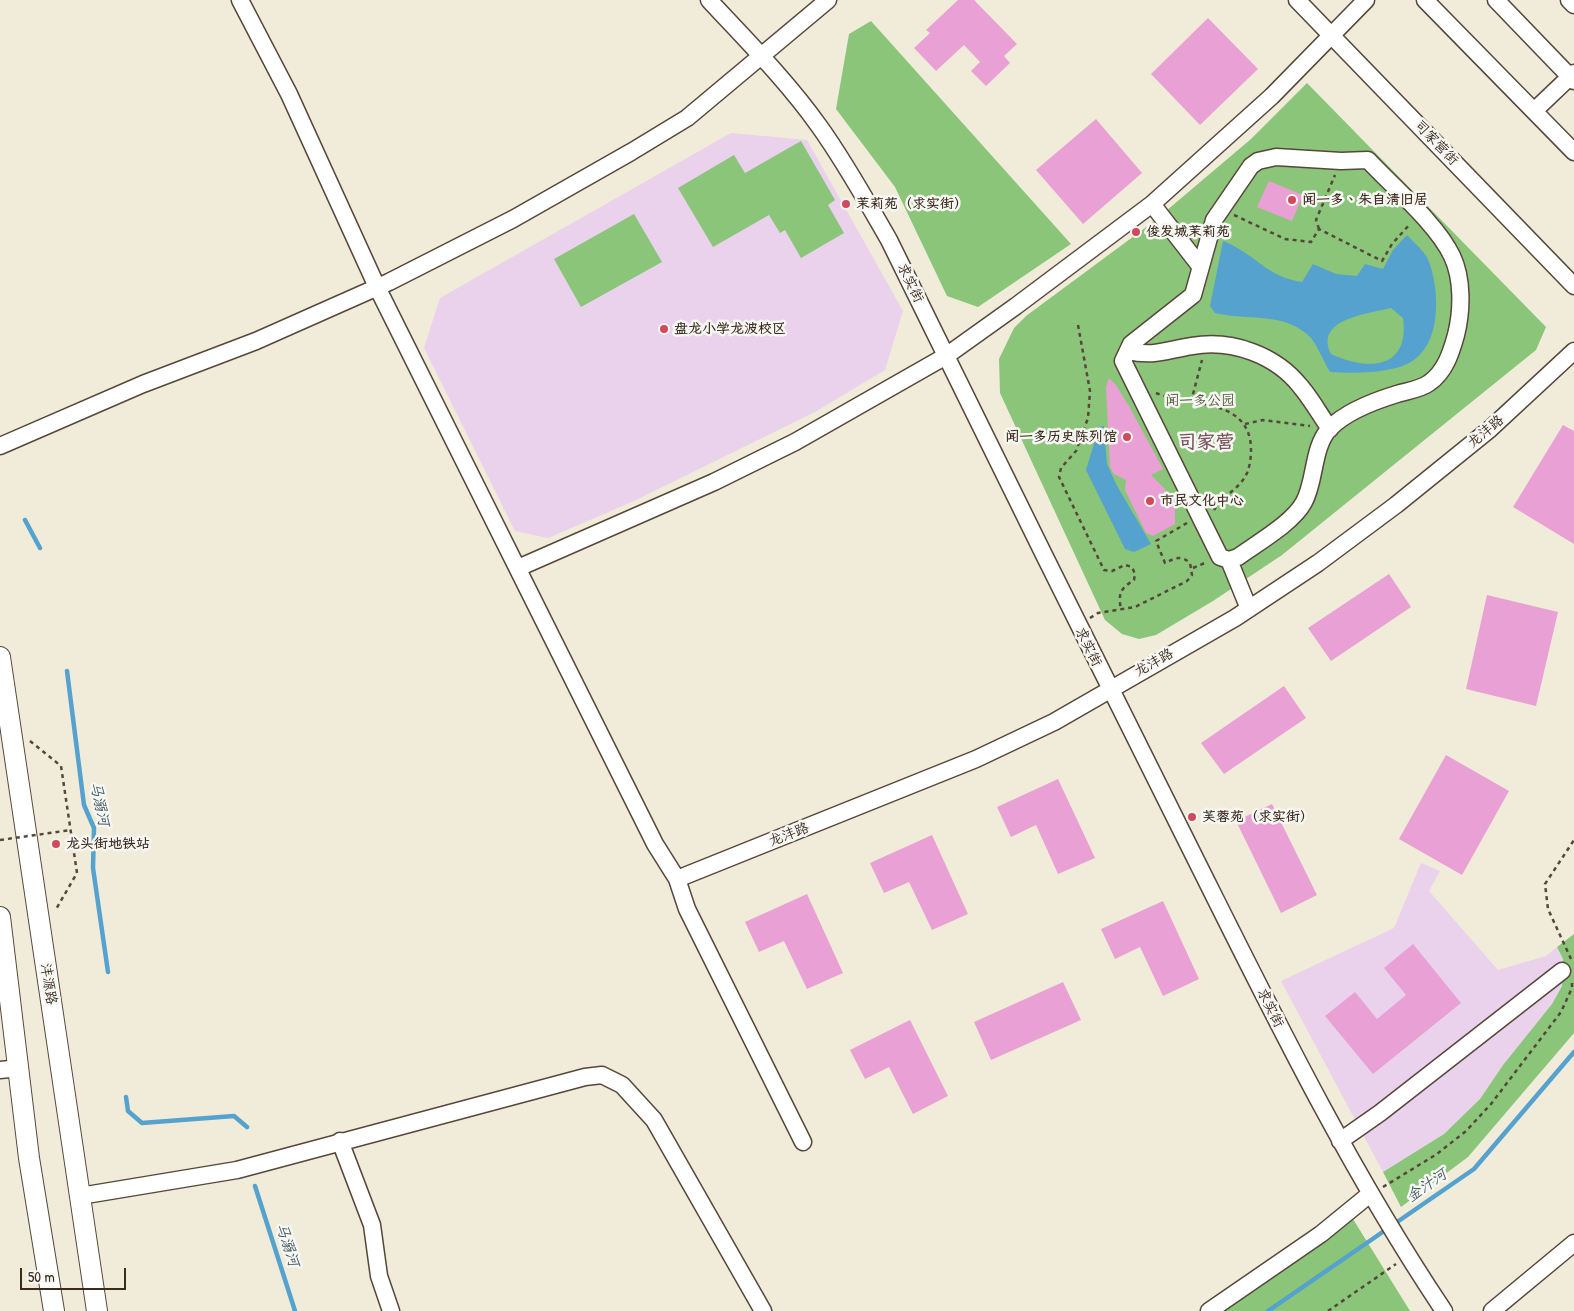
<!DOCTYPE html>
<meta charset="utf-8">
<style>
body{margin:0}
#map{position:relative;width:1574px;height:1311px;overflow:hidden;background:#f0ecd9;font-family:"Patrick Hand",sans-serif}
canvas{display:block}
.scale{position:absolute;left:20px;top:1268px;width:106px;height:22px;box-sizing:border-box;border:2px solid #3b2a1e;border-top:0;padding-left:6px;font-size:15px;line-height:18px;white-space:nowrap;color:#3b2a1e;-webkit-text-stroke:4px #f6f6f2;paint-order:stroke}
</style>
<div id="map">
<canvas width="1574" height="1311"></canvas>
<div class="scale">50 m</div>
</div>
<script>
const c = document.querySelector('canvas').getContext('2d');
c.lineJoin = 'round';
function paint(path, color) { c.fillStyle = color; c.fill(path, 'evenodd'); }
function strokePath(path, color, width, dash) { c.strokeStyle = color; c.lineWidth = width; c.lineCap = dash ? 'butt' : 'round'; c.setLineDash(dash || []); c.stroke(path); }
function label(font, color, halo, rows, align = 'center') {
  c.font = font + ' "Patrick Hand","LXGW WenKai TC",sans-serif'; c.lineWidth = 5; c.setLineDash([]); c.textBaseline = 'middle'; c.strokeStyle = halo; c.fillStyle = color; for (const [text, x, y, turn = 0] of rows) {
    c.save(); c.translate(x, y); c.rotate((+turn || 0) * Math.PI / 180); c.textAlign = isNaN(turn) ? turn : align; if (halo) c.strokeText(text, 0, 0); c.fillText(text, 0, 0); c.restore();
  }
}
const built = new Path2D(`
 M731 133 807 140 903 311 885 370 815 412 634 501 548 538 515 531 424 348 440 298Z
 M1421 863 1440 871 1429 891 1498 970 1546 956 1557 947 1563 959 1562 986 1552 1004 1503 1065 1480 1099 1444 1134 1383 1172 1281 981 1394 928Z`);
const green = new Path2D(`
 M871 21 1071 244 978 307 947 296 895 187 836 109 849 34Z
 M1307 83 1546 327 1536 350 1282 555 1213 601 1156 635 1139 639 1122 634 1105 620 1000 393 999 359 1014 328 1026 316 1153 222 1251 139Z
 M801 141 835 200 828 205 844 233 801 258 785 230 780 233 769 215 713 247 678 188 734 155 745 173Z
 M634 214 662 262 581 307 554 259Z
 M1574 934V1033L1468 1157 1401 1207 1383 1172 1444 1134 1480 1099 1503 1065 1552 1004 1562 986 1563 959 1557 947Z
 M1353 1219 1410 1311H1221Z`);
const water = new Path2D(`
 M1407 235C1414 243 1426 252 1429 262 1440 291 1442 346 1409 363 1391 373 1351 374 1330 372 1324 362 1317 345 1311 338 1285 311 1248 321 1215 313L1210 306 1223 241C1256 254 1266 277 1302 282L1313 264 1336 274 1357 276 1365 264 1383 269 1393 250ZM1391 308 1403 318C1410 370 1367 371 1331 354 1314 319 1367 314 1391 308Z
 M1104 426 1107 464 1116 484 1151 544 1134 552 1125 549 1086 470 1099 427Z`);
const stream = new Path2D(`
 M25 520 40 548
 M67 671 84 805 94 828 93 868 108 972
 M126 1097 128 1111 142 1123 234 1116 247 1127
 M255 1186 295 1311
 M1268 1311 1474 1169 1574 1052`);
const building = new Path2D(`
 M958 0H974L1017 44 1004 56 1010 63 986 86 971 71 980 62 964 45 936 71 914 48 930 33 926 30Z
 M1208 18 1258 69 1200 125 1151 74Z
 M1096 119 1142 173 1083 224 1036 170Z
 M1269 181 1303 195 1292 221 1257 207Z
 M1109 378 1116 385 1130 408 1163 469 1151 475 1164 488 1175 509V524L1153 536 1146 533 1125 490 1126 480 1114 474 1110 467 1106 387Z
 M1563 425 1574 431V544L1513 507Z
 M1389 574 1411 607 1331 661 1308 628Z
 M1487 595 1558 612 1536 706 1466 689Z
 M1284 686 1306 718 1224 774 1201 743Z
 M1446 755 1509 791 1462 875 1399 839Z
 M1058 779 1095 858 1058 874 1036 825 1011 837 997 807Z
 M1272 804 1317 895 1281 913 1236 821Z
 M932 835 968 914 932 930 909 882 884 893 870 863Z
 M807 894 843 973 807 989 784 941 759 952 745 922Z
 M1163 901 1199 979 1163 996 1140 947 1115 959 1101 929Z
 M1413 944 1461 1003 1373 1074 1325 1016 1355 992 1377 1019 1406 995 1384 968Z
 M1063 982 1081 1020 991 1060 974 1022Z
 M910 1020 948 1096 913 1114 889 1067 865 1079 850 1050Z`);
const path = new Path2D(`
 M1234 215 1285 239 1311 242 1319 229 1382 261 1392 244 1410 224
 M1319 229 1316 220 1335 175
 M1078 325 1090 391 1088 418 1076 451 1061 468 1059 477 1104 570 1112 571 1125 565 1132 567 1135 574 1134 580C1120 589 1118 593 1121 610
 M1156 393C1187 406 1241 398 1250 439 1252 449 1251 463 1247 473 1240 489 1223 495 1214 510
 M1191 402 1202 360
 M1245 424 1263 420 1310 426
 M1193 568 1207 562
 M1090 618 1098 613 1135 607 1187 581 1192 575 1190 563C1181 555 1175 558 1165 563L1156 541 1187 523
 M30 741 61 766 77 873 55 911
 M1571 959 1548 909 1545 884 1574 840
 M1383 1187 1437 1154 1466 1131 1491 1104 1561 1012 1572 988V982
 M1328 1311 1396 1264`);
const minor = new Path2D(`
 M240 0 289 94 377 287 655 844 677 879 687 909 803 1142
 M709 0C747 41 787 81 819 126 845 162 867 202 889 240 991 447 1092 654 1196 860 1273 1014 1348 1168 1444 1311
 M1297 0 1574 286
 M1425 0 1574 152
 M1496 0 1574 81
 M1569 0 1574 5
 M1534 111 1574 73
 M1276 157 1341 161 1368 160C1393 187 1437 224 1452 256 1463 279 1462 311 1456 335 1451 353 1445 372 1429 383 1421 389 1407 391 1397 394 1374 401 1347 411 1330 428 1312 447 1316 480 1304 502 1293 523 1257 543 1238 557L1229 560 1220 557 1123 361 1131 344 1193 295 1214 220 1251 166 1258 161Z
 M1152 204 1200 266
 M1128 351C1154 357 1166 350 1192 346 1232 339 1276 355 1301 387 1312 400 1320 415 1330 429
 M0 446 143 384 256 341 389 282 513 219 631 152 687 118 828 0
 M1229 560 1249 609
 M518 568 714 482 795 442 946 356 1016 306 1152 204 1272 96 1366 0
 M677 879 976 759 1054 722 1235 618 1318 563 1396 505 1490 429 1574 351
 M0 1070 19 1068
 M340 1141 372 1225 379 1276 391 1311
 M1340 1141 1380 1113 1562 971
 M80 1196 237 1170 585 1077 602 1075 622 1085 654 1120 763 1311
 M1209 1311 1321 1234 1370 1194
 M1492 1311 1574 1243`);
const major = new Path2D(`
 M0 657 97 1311
 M0 917 29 1158 54 1311`);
const pathBridge = new Path2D(`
 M0 840 71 830`);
const markers = [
 [1292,200,5,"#d1495b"],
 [846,204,5,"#d1495b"],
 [1136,232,5,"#d1495b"],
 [664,329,5,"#d1495b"],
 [1127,437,5,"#d1495b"],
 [1150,501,5,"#d1495b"],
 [1192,817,5,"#d1495b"],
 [56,844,5,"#d1495b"]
];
const streetNames = [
 ["司家营街",1436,143,46],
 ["求实街",910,283,64],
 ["龙沣路",1486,432,-40],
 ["求实街",1088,647,63],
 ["龙沣路",1154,663,-29],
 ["龙沣路",789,835,-21],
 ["沣源路",48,984,81],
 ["求实街",1270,1008,63]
];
const poiNames = [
 ["闻一多、朱自清旧居",1302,200],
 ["茉莉苑（求实街）",856,204],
 ["俊发城茉莉苑",1146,232],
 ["盘龙小学龙波校区",674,329],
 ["闻一多历史陈列馆",1117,437,"right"],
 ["市民文化中心",1160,501],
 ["芙蓉苑（求实街）",1202,817],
 ["龙头街地铁站",66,844]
];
const parkNames = [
 ["闻一多公园",1200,401]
];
const waterNames = [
 ["马溺河",99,804,78],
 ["金汁河",1427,1186,-35],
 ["马溺河",287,1245,72]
];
const districtNames = [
 ["司家营",1206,443]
];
paint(built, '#ead1ec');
paint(green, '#8ac57a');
paint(water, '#55a2ce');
strokePath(stream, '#55a2ce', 4.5);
paint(building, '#e9a1d5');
strokePath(minor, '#56473a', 19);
strokePath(major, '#56473a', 22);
strokePath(path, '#56473a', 2.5, [4, 4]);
strokePath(minor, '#fff', 16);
strokePath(major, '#fff', 20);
strokePath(pathBridge, '#56473a', 2.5, [4, 4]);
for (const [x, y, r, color] of markers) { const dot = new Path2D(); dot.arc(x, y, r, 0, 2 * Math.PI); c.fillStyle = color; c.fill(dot); strokePath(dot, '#f6f6f2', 2); }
label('14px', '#3b2a1e', '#f6f6f2', streetNames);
label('bold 14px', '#3b2a1e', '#f6f6f2', poiNames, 'left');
label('14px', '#53583a', '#f6f6f2', parkNames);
label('italic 15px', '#455a64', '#f6f6f2', waterNames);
label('bold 19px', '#78545e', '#f6f6f2', districtNames);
</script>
